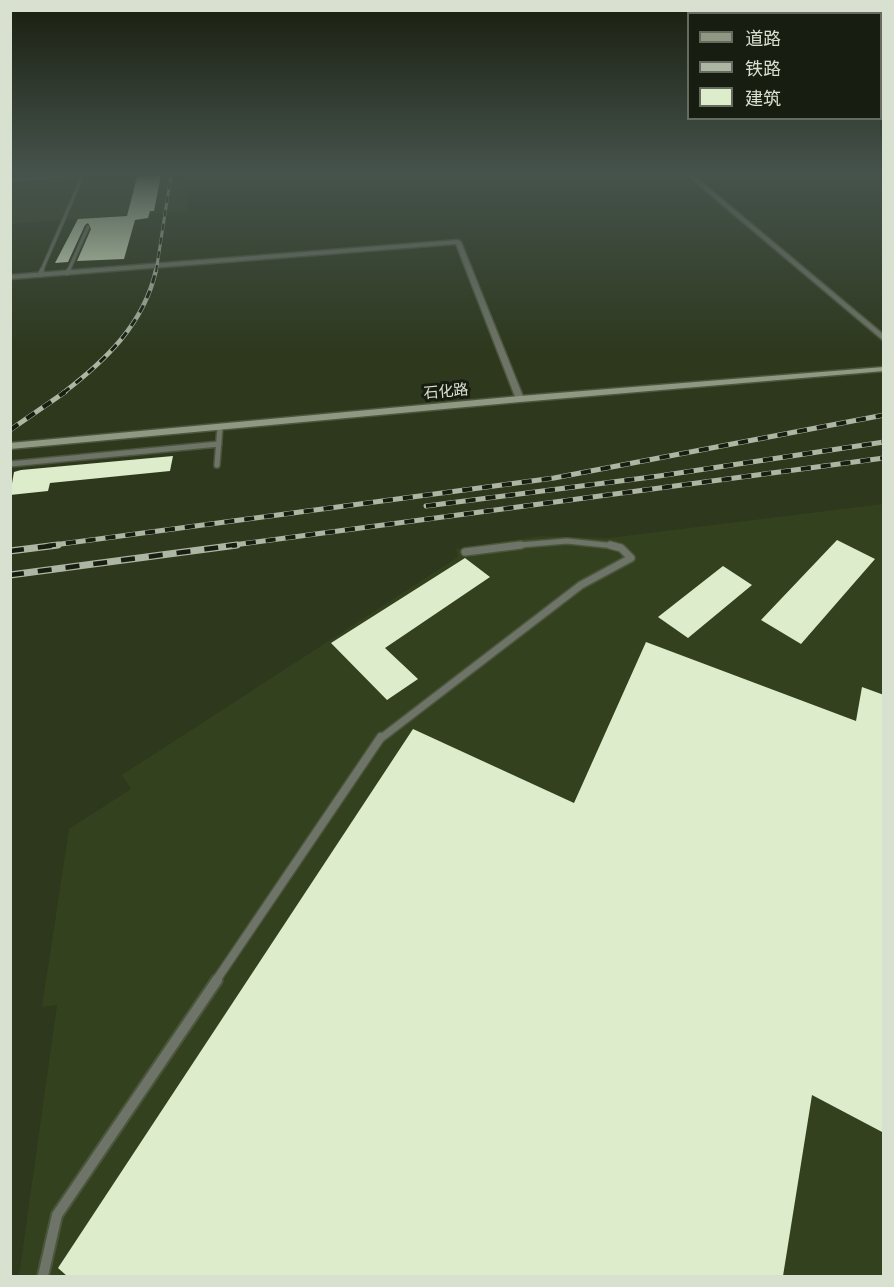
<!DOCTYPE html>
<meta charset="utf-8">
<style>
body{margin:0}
#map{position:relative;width:894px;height:1287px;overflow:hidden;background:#2d381d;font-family:"Noto Sans","Noto Sans SC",sans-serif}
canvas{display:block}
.frame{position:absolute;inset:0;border:12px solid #d8e0cf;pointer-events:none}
.legend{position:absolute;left:687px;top:12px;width:195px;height:108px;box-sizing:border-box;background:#181d12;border:2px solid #656b5e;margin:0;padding:8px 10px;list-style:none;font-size:18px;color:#d8e0cf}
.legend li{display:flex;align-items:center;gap:12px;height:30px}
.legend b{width:30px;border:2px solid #656b5e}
</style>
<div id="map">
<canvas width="894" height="1287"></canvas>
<div class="frame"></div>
<ul class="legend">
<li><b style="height:8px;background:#8f9883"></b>道路</li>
<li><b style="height:8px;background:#adb6a2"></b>铁路</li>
<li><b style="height:16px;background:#ddeccb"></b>建筑</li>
</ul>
</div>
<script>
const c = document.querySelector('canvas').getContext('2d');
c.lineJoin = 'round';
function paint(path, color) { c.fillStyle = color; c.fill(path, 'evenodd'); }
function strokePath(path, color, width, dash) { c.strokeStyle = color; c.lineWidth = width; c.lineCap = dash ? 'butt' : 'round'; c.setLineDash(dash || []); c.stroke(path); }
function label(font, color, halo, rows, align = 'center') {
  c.font = font + ' "Noto Sans","Noto Sans SC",sans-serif'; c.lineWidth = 6; c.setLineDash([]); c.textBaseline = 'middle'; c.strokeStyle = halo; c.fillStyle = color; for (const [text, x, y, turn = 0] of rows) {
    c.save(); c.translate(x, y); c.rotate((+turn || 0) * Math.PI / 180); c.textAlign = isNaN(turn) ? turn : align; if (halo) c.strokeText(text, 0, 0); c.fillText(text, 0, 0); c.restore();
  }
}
const built = new Path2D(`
 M11 175H190L187 211 11 224Z
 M883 504V1276H19L57 1005 42 1007 69 829 131 789 122 775 458 557 456 549 540 536 608 538Z`);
const building = new Path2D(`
 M161 175 154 211H150L148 218 135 220 124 259 77 261 91 229 88 223 85 225 68 262 55 263 78 219 127 216 137 177Z
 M173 456 170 471 50 483 48 491 10 495 14 472 21 470Z
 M837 540 875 559 801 644 761 620Z
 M465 558 490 577 385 648 418 679 387 700 331 643Z
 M723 566 752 585 688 638 658 617Z
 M646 642 856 721 862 687 884 695V1133L812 1095 783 1276H67L58 1268 413 729 574 803Z`);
const laneFar5 = new Path2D(`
 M10 180 83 175
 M41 272 83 175
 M68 272 88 227`);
const laneFar4 = new Path2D(`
 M67 273 69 270
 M40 275 42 270`);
const laneFar3 = new Path2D(`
 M10 464 219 444
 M217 465 220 427
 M508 546 567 541 615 546`);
const laneFar2 = new Path2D(`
 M465 552 521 545
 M380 739 581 585 631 558 621 548 610 545`);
const laneFar1 = new Path2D(`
 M215 982 381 737`);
const lane = new Path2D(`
 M43 1276 57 1215 217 980`);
const street = new Path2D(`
 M687 175H693L884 335V341Z
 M458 240 461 242 524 399 523 401 516 399 456 244 10 279V275Z`);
const secondary = new Path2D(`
 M884 367V371L520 402 10 449V443L520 396Z`);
const railFar3 = new Path2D(`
 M156 272 171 175`);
const railFar2 = new Path2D(`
 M63 393C105 361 144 324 156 270`);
const railFar1 = new Path2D(`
 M10 430 65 392
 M426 506 659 476 884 442
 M46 546 554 478 884 415
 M226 546 884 458`);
const rail = new Path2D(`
 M10 551 58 545
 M10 575 237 545`);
const farStreetnames = [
 ["石化路",446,392,-5]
];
paint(built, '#34411f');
paint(building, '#ddeccb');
strokePath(laneFar5, '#4c563d', 4.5);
strokePath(laneFar4, '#4c563d', 6);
strokePath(laneFar3, '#4c563d', 8);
strokePath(laneFar2, '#4c563d', 10);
strokePath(laneFar1, '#4c563d', 11);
strokePath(lane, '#4c563d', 14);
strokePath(street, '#4c563d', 3);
strokePath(secondary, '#4c563d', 3);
strokePath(laneFar5, '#6e7467', 3);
strokePath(laneFar4, '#6e7467', 4.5);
strokePath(laneFar3, '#6e7467', 5);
strokePath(laneFar2, '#6e7467', 7);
strokePath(laneFar1, '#6e7467', 8);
strokePath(lane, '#6e7467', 10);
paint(street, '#6e7467');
paint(secondary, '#8f9883');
strokePath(railFar3, '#adb6a2', 3);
strokePath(railFar2, '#adb6a2', 4.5);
strokePath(railFar1, '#adb6a2', 5);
strokePath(rail, '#adb6a2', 7);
strokePath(railFar3, '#181d12', 2, [7]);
strokePath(railFar2, '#181d12', 3, [8]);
strokePath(railFar1, '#181d12', 4, [10]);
strokePath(rail, '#181d12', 4.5, [14]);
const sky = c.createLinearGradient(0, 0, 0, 355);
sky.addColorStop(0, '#191f10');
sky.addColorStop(0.49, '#46534c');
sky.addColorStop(1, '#46534c00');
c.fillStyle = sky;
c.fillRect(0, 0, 894, 355);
label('15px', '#d8e0cf', '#181d12', farStreetnames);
</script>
